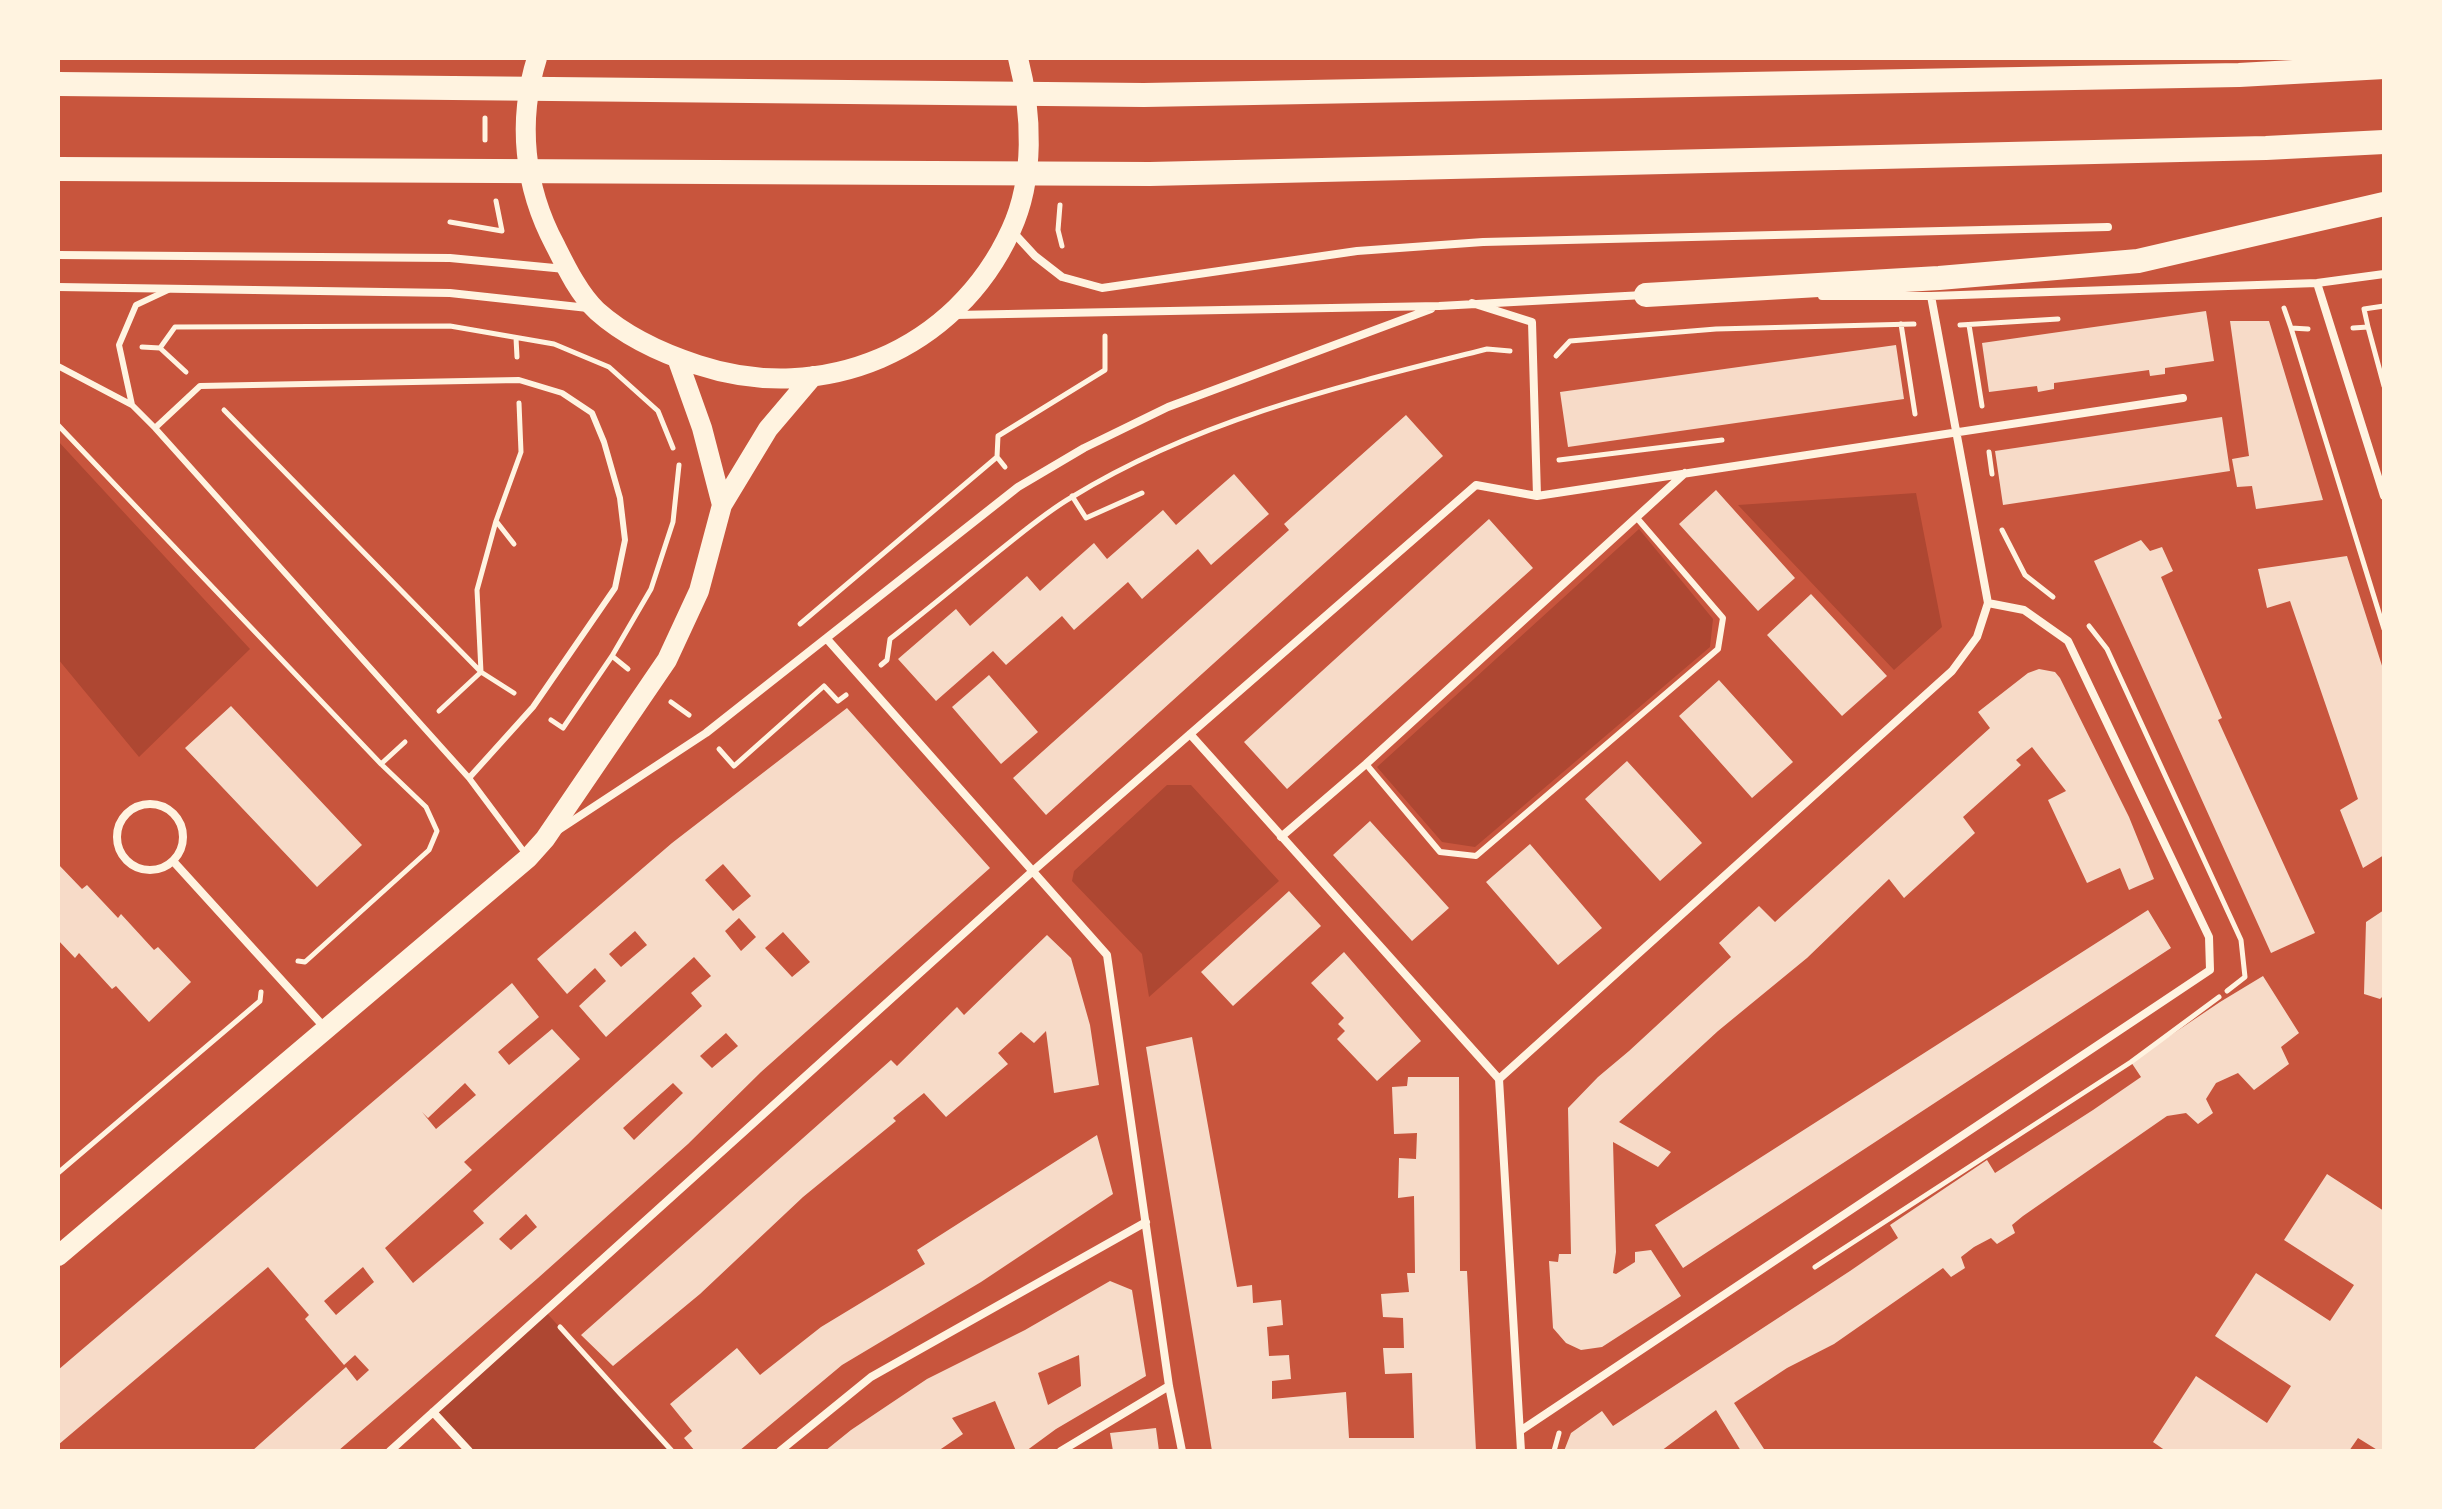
<!DOCTYPE html>
<style>
body{margin:0}
#map{position:relative;width:2442px;height:1509px;overflow:hidden;background:#c8553d;font-family:Signika,sans-serif}
canvas{display:block}
.frame{position:absolute;inset:0;border:60px solid #fff3e0;pointer-events:none}
</style>
<div id="map">
<canvas width="2442" height="1509"></canvas>
<div class="frame"></div>
</div>
<script>
const c = document.querySelector('canvas').getContext('2d');
c.lineJoin = 'round';
function paint(path, color) { c.fillStyle = color; c.fill(path, 'evenodd'); }
function strokePath(path, color, width, dash) { c.strokeStyle = color; c.lineWidth = width; c.lineCap = dash ? 'butt' : 'round'; c.setLineDash(dash || []); c.stroke(path); }
const green = new Path2D(`
 M58 441 250 649 139 757 58 659Z
 M1916 493 1942 627 1894 670 1738 505Z
 M1639 529 1713 619 1710 647 1475 847 1442 842 1377 767Z
 M1167 785H1191L1279 881 1149 997 1142 954 1072 881 1074 871Z
 M544 1310 672 1451H469L433 1412Z`);
const building = new Path2D(`
 M2206 311 2214 361 2165 368V374L2150 376 2149 370 2054 383V389L2038 392 2037 386 1989 392 1982 343Z
 M2230 321H2269L2323 500 2256 509 2252 486 2237 487 2232 459 2249 456Z
 M1896 345 1904 399 1568 447 1560 392Z
 M1406 415 1443 456 1046 815 1013 778 1289 530 1284 524Z
 M2222 417 2230 471 2003 505 1995 451Z
 M1234 474 1269 514 1211 565 1198 549 1142 599 1128 582 1074 630 1062 616 1006 665 993 651 936 701 898 659 956 609 970 626 1027 576 1040 591 1094 543 1107 559 1163 510 1176 525Z
 M1716 490 1795 578 1758 611 1679 524Z
 M1489 519 1533 568 1287 789 1244 742Z
 M2141 540 2150 551 2162 547 2173 571 2161 577 2222 718 2218 720 2315 933 2271 953 2094 561Z
 M2347 556 2384 672V855L2363 868 2340 810 2358 799 2290 601 2267 608 2258 569Z
 M1811 594 1887 676 1842 716 1767 635Z
 M2039 669 2055 672 2060 678 2129 817 2154 879 2129 890 2120 868 2087 883 2048 800 2066 791 2032 747 2016 760 2021 765 1963 817 1975 833 1904 898 1889 879 1807 958 1718 1031 1619 1122 1671 1152 1658 1167 1613 1142 1616 1252 1613 1273 1616 1274 1635 1262V1252L1651 1250 1681 1296 1602 1347 1581 1350 1566 1343 1553 1328 1549 1261 1558 1262 1559 1254H1571L1568 1108 1598 1077 1629 1051 1731 957 1719 943 1759 906 1775 922 1990 728 1978 712 2028 673Z
 M989 675 1038 732 1001 764 952 707Z
 M1719 680 1793 762 1752 798 1679 716Z
 M231 706 362 845 317 887 185 748Z
 M847 708 990 868 761 1072 688 1144 538 1278 338 1451H252L346 1367 357 1381 369 1370 355 1355 344 1365 305 1319 309 1315 268 1267 58 1445V1370L512 983 539 1017 498 1052 509 1065 552 1029 580 1059 464 1162 472 1170 385 1248 413 1283 484 1223 473 1211 702 1006 691 993 711 976 694 957 606 1037 579 1006 606 981 595 968 567 994 537 959 672 843ZM723 864 751 896 733 911 705 880ZM739 918 756 937 741 951 725 931ZM635 931 647 945 621 967 609 954ZM783 932 810 962 792 977 765 948ZM726 1033 738 1046 712 1068 700 1056ZM465 1083 476 1095 436 1129 422 1112 428 1118ZM673 1083 683 1093 634 1140 623 1128ZM526 1214 537 1227 511 1250 499 1239ZM363 1267 374 1282 336 1315 324 1301Z
 M1627 761 1702 843 1660 881 1585 799Z
 M1370 821 1449 908 1412 941 1333 855Z
 M1530 844 1602 928 1558 965 1486 882Z
 M58 864 82 889 87 885 118 918 121 914 154 950 158 947 191 982 149 1022 116 986 112 989 79 953 75 958 58 940Z
 M1289 891 1321 926 1233 1006 1201 972Z
 M2148 910 2171 948 1683 1268 1655 1225Z
 M2384 910V995L2380 999 2364 994 2366 922Z
 M1047 935 1071 958 1090 1025 1099 1085 1054 1093 1046 1031 1034 1043 1021 1032 998 1053 1008 1064 946 1117 924 1093 893 1118 896 1121 803 1197 700 1294 613 1366 581 1335 891 1060 897 1066 957 1007 964 1015Z
 M1344 952 1421 1041 1377 1081 1337 1039 1345 1031 1338 1024 1344 1018 1311 983Z
 M2263 976 2299 1033 2281 1047 2289 1064 2254 1090 2238 1073 2216 1083 2206 1099 2213 1113 2198 1124 2186 1113 2167 1116 2023 1216 2012 1225 2015 1233 1997 1244 1991 1238 1974 1247 1961 1257 1965 1268 1951 1277 1943 1268 1834 1344 1787 1368 1734 1403 1764 1449 1762 1451H1741L1716 1410 1661 1451H1564L1571 1433 1602 1411 1613 1426 1850 1271 1898 1238 1890 1225 1987 1160 1995 1173 2093 1110 2141 1077 2131 1062 2220 1002Z
 M1192 1037 1237 1287 1252 1285 1253 1303 1281 1300 1283 1325 1267 1327 1269 1356 1289 1355 1291 1379 1272 1381V1399L1346 1392 1349 1438H1414L1412 1373 1385 1374 1383 1348H1404L1403 1318 1383 1317 1381 1294 1409 1292 1407 1273H1415L1414 1196 1398 1198 1399 1158 1416 1159 1417 1133 1394 1134 1392 1087 1407 1086 1408 1077H1459L1460 1271H1467L1476 1451H1212L1146 1047Z
 M1097 1135 1113 1194 981 1282 842 1365 739 1451H695L684 1438 692 1431 670 1404 737 1348 760 1375 821 1327 925 1264 917 1250Z
 M2327 1174 2384 1211V1451H2379L2358 1438 2349 1451H2166L2153 1442 2196 1376 2267 1423 2291 1386 2215 1336 2256 1273 2330 1321 2354 1285 2284 1240Z
 M1110 1281 1132 1290 1146 1376 1056 1429 1026 1451H1016L995 1401 952 1418 963 1434 938 1451H825L851 1430 927 1379 1025 1330ZM1079 1355 1081 1386 1048 1405 1038 1373Z
 M1156 1428 1159 1451H1113L1110 1433Z`);
const path = new Path2D(`
 M485 140V118
 M1060 205 1058 230 1062 246
 M450 222 502 231 496 201
 M2284 308 2291 328 2308 329
 M1901 324 1915 414
 M1960 325 2058 319
 M1969 325 1982 406
 M2368 327 2384 386
 M2291 328 2384 629
 M2353 328 2368 327 2364 309 2384 306
 M516 338 517 357
 M142 347 160 348 175 327 450 326 554 344 609 367 658 411 673 448
 M160 348 186 372
 M1556 356 1570 341 1716 329 1914 324
 M224 410 481 672 514 693
 M58 425 381 764 426 807 437 831 429 850 305 962 298 961
 M1989 452 1992 474
 M1559 460 1722 440
 M1005 467 997 457 998 436 1105 370V336
 M1072 496 1086 518 1142 493
 M496 521 514 544
 M2002 530 2025 575 2053 597
 M800 624 997 457
 M2089 626 2107 649 2241 940 2245 977 2227 991
 M881 665 887 660 890 639C927 610 963 580 999 551 1023 532 1046 512 1072 497 1199 419 1344 385 1487 349L1510 351
 M628 669 612 656 651 589 673 522 679 465
 M671 702 689 715
 M439 711 481 672 477 590 496 521 521 452 519 403
 M551 720 563 728 612 656
 M719 749 734 766 824 686 838 701 846 695
 M381 764 405 742
 M58 1173 260 1001 261 992
 M1815 1267 2131 1062 2219 997
 M560 1327 672 1451
 M1554 1451 1559 1433`);
const service = new Path2D(`
 M58 366 132 405 155 428 469 778 525 853
 M132 405 119 345 136 305 168 290
 M155 428 200 386 519 380 562 393 592 413 604 442 620 498 625 540 615 588 533 707 469 778
 M1366 764 1440 852 1476 856 1718 649 1723 618 1637 518`);
const minor = new Path2D(`
 M1012 231 1035 256 1062 277 1102 288 1357 251 1483 242 2108 227
 M58 255 450 258 565 269
 M2317 283 2384 496
 M58 287 450 293 588 308
 M1822 296H1931L2317 283 2384 274
 M954 315 1439 306 1644 295
 M1537 496 2183 398
 M827 639 1107 955 1169 1386 1182 1451
 M1190 734 1499 1079
 M117 837a33 33 0 1 1 66 0a33 33 0 1 1-66 0Z
 M560 829 706 733 1018 487 1084 448 1168 407 1431 309
 M1281 837 1366 764 1685 473
 M173 861 325 1028
 M433 1412 469 1451
 M1520 1431 2210 970 2209 937 2068 641 2024 610 1988 603
 M390 1451 1034 870 1476 485 1537 496 1532 322 1472 303
 M780 1451 871 1377 1146 1222
 M1061 1451 1169 1386
 M1521 1451 1499 1079 1952 671 1977 637 1988 603 1931 296`);
const primary = new Path2D(`
 M537 58C517 121 524 187 555 245 566 267 579 294 597 311 626 337 661 353 698 365 822 406 956 351 1011 230 1035 178 1032 112 1018 58
 M677 358 702 428 722 505
 M58 1256 528 858 545 839 667 660 699 591 722 505 768 429 813 376`);
const motorway = new Path2D(`
 M58 84 1144 95 2239 75 2384 67
 M58 169 1150 174 2266 148 2384 142
 M1646 295 1939 278 2138 261 2384 204`);
paint(green, '#ae4732');
paint(building, '#f7dbc8');
strokePath(path, '#fff3e0', 5);
strokePath(service, '#fff3e0', 6);
strokePath(minor, '#fff3e0', 8);
strokePath(primary, '#fff3e0', 20);
strokePath(motorway, '#fff3e0', 24);
</script>
